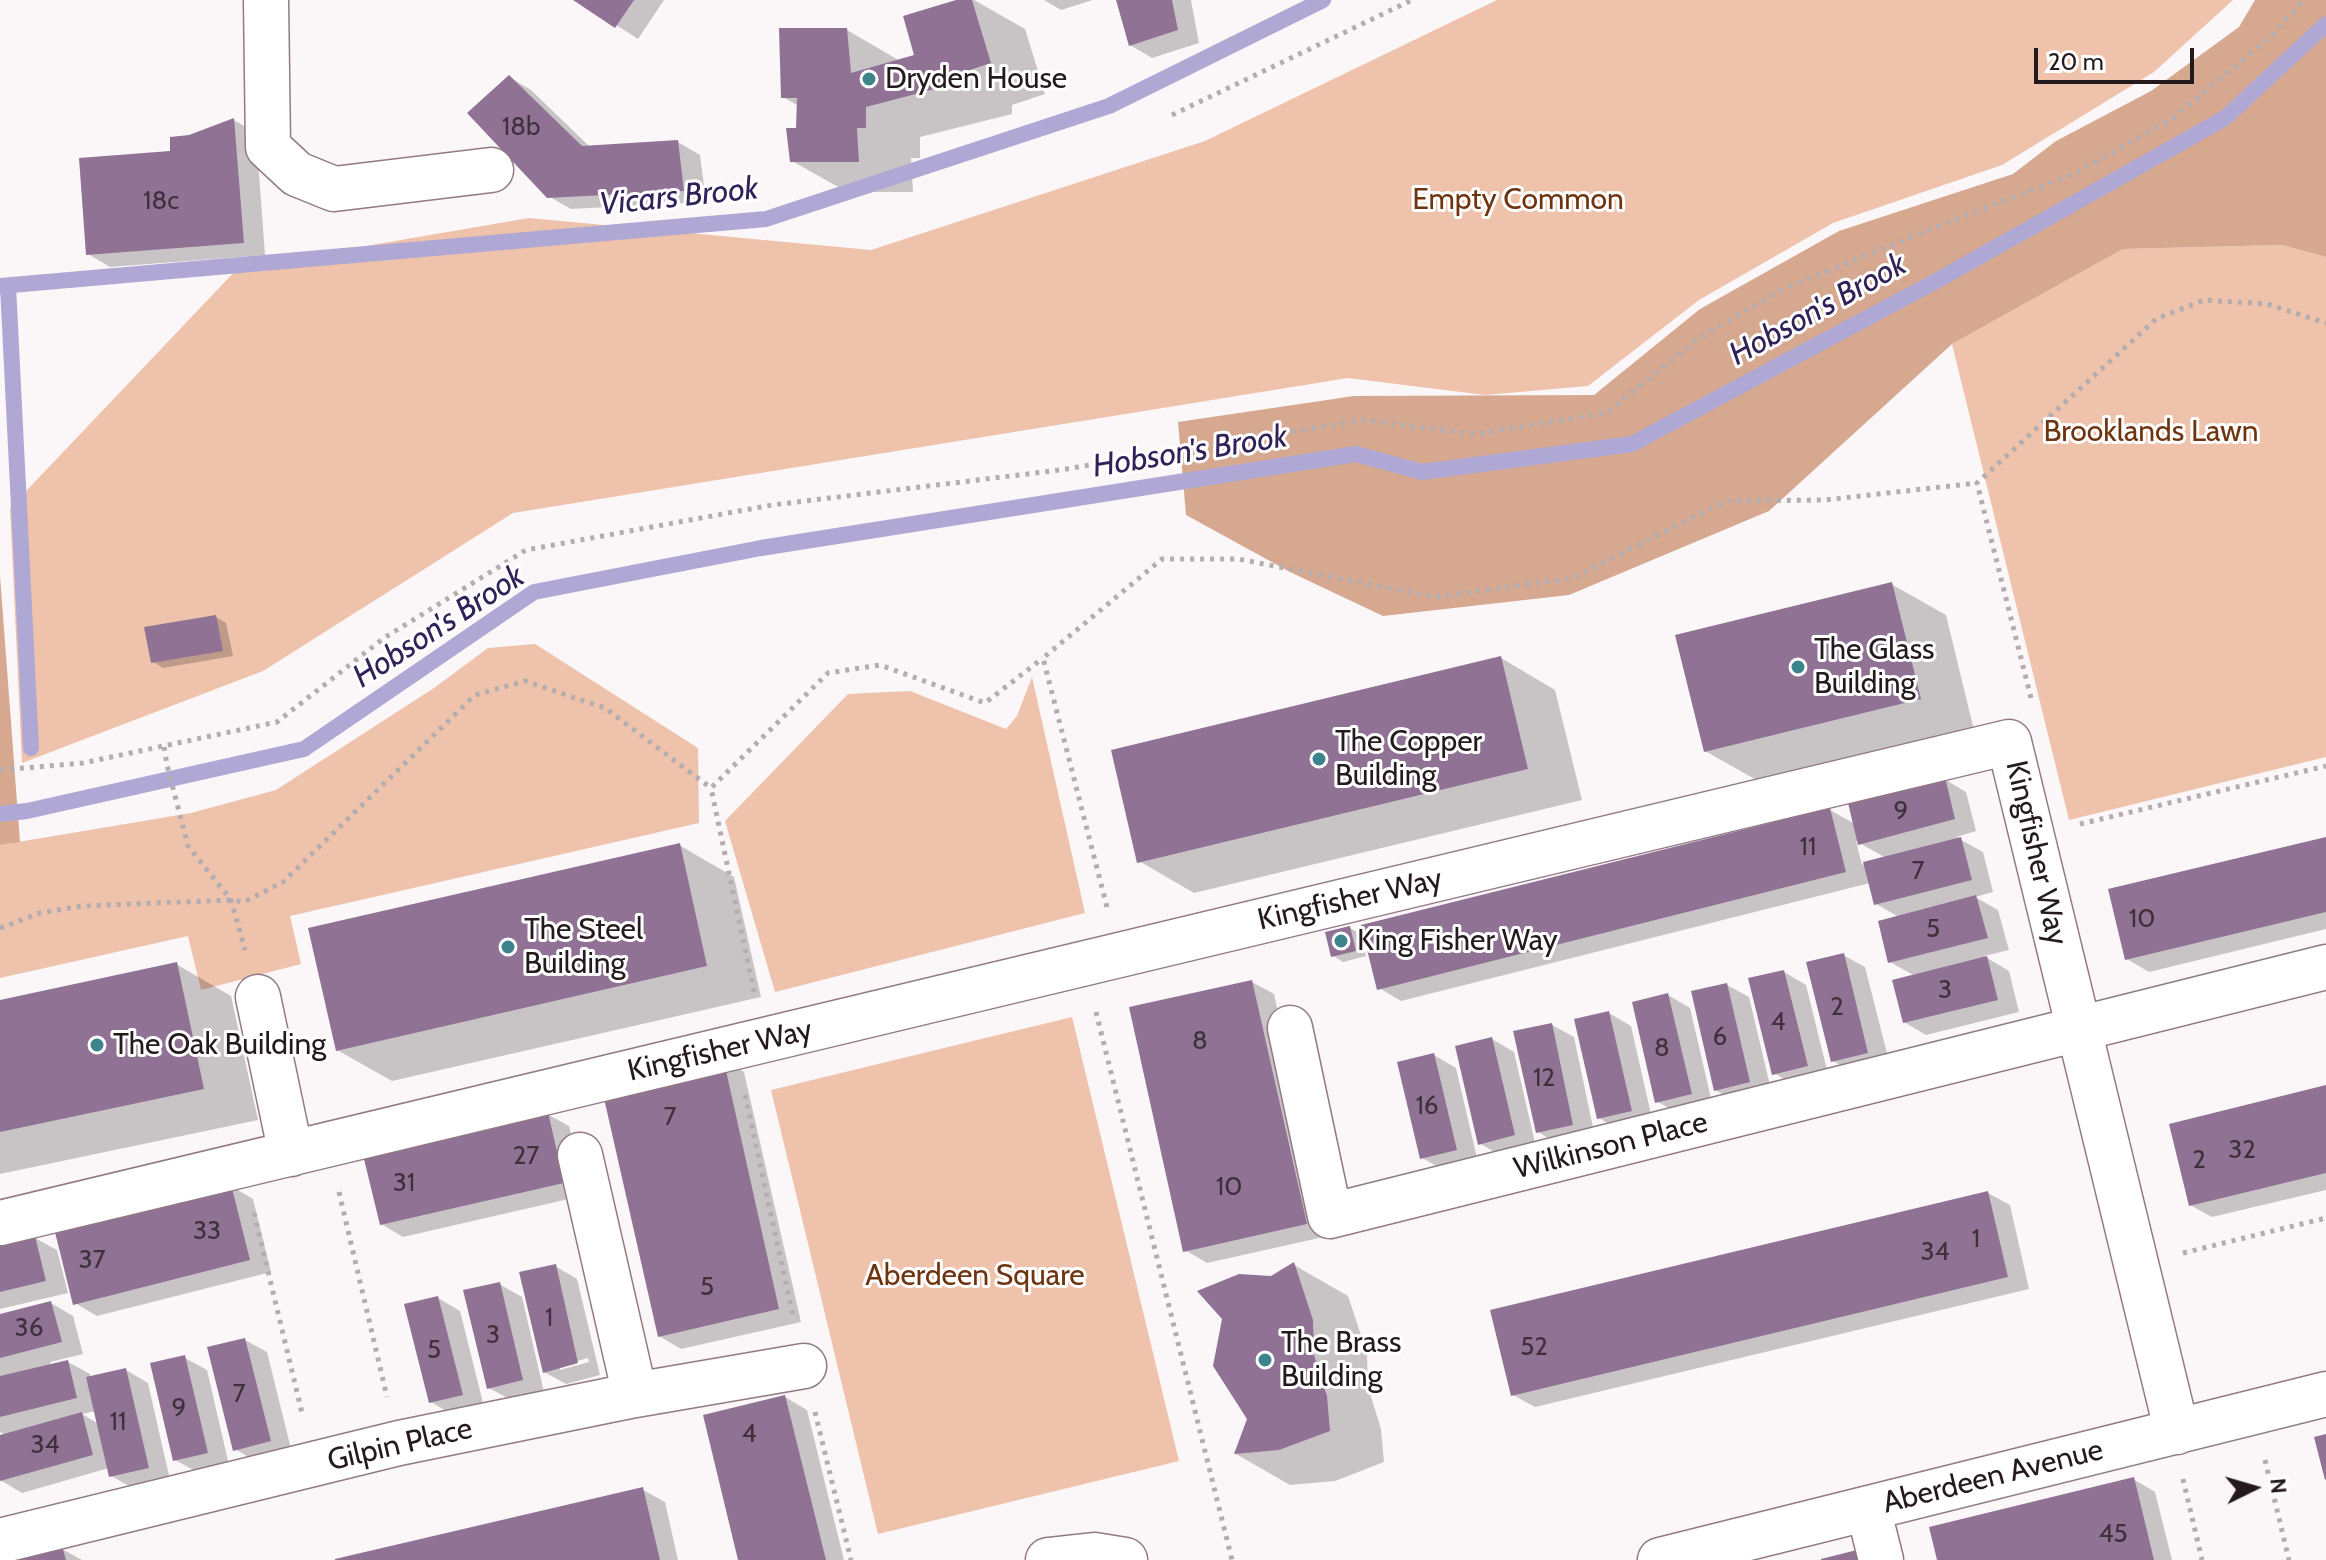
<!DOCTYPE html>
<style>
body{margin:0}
#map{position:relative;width:2326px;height:1560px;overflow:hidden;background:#fbf6f8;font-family:Cabin,sans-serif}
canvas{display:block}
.north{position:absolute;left:2214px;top:1448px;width:80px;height:80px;-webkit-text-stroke:6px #fff;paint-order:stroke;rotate:85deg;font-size:22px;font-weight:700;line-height:32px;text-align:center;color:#241a1e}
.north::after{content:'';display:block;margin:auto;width:28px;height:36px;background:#241a1e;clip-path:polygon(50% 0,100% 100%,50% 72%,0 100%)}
.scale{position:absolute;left:2034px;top:48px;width:160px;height:36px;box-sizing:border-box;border:4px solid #241a1e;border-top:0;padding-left:10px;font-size:24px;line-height:28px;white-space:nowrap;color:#241a1e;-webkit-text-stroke:6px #fff;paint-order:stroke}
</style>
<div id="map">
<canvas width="2326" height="1560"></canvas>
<div class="north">N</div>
<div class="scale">20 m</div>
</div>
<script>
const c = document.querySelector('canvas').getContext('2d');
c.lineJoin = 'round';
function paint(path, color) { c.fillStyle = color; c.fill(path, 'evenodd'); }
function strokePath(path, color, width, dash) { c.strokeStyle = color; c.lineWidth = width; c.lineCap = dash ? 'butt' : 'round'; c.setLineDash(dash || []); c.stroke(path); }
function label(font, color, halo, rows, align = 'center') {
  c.font = font + ' Cabin,sans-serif'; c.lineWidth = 6; c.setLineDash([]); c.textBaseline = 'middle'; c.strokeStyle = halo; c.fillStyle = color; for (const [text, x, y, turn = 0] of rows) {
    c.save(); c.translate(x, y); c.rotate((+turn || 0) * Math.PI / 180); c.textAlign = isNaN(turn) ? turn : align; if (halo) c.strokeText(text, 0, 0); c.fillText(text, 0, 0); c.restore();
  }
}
const green = new Path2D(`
 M1497 0H2233L2154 72 2002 165 1833 223 1699 300 1588 386 1485 395 1348 378 513 513 263 671 22 763 10 508 238 268 529 218 871 250 1205 141Z
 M2282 245 2326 257V757L2069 820 1952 344 2123 249Z
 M535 644 698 748 699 823 290 916 301 964 201 990 188 936 0 978V845L191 813 276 790 434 688 488 648Z
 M1032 677 1085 913 775 992 725 821 848 694 910 691 1006 729 1017 716Z
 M1072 1017 1179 1461 878 1534 771 1090Z`);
const forest = new Path2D(`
 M2255 0H2326V257L2282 245 2123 249 1952 344 1769 511 1569 595 1383 616 1290 572 1186 515 1178 422 1354 396 1594 395 1700 309 1839 231 2013 174 2056 141 2151 91 2239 27Z
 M0 576 20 842 0 845Z`);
const shadow = new Path2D(`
 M577 0H664L638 39Z
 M963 0H974L1025 29 1045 94 1012 105V114L920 137V158H911L913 192H847L792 161 798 129 799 106 783 97 847 30 900 61 916 56Z
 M1044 0H1093L1061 10Z
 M1118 0H1191L1199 43 1152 58 1130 45Z
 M509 77 531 90 590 147 678 142 700 155 706 202 571 209 548 196Z
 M234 120 256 133 265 255 110 267 88 254 172 153Z
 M1891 584 1946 615 1974 730 1760 782 1705 751Z
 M216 617 226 623 233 656 163 668 152 661Z
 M1501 658 1555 690 1582 800 1194 893 1139 861Z
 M1944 779 1966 792 1976 831 1956 837 1983 852 1993 892 1975 897 1998 910 2009 950 1984 956 2009 971 2019 1012 1926 1035 1904 1022 1915 976 1890 962 1899 917 1876 904 1870 883 1401 1001 1379 988 1830 810 1855 824ZM1856 841 1886 858 1862 865Z
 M2326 839V929L2149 972 2127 959Z
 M679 845 734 877 761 997 392 1081 337 1050Z
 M1350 928 1361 934 1366 956 1343 962 1332 955Z
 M1843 955 1865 967 1890 1065 1855 1073 1833 1061Z
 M176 964 231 996 258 1120 0 1174V1002Z
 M1784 972 1806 985 1829 1078 1796 1086 1774 1073Z
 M1252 982 1274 994 1328 1236 1207 1263 1185 1250Z
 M1727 985 1749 997 1772 1094 1737 1102 1715 1090Z
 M1668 995 1690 1008 1713 1107 1679 1114 1656 1101Z
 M1609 1013 1631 1026 1653 1123 1621 1131 1599 1118Z
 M1552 1025 1574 1037 1595 1137 1560 1145 1538 1132Z
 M1492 1039 1514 1052 1536 1147 1502 1156 1479 1143Z
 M1434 1055 1456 1068 1478 1162 1444 1170 1422 1158Z
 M722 1059 744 1072 801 1322 681 1349 659 1336Z
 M2326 1087V1190L2212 1217 2190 1205Z
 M547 1114 569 1126 586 1195 403 1237 381 1224Z
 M231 1186 253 1199 271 1272 97 1316 75 1303Z
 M1988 1193 2010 1205 2029 1289 1535 1407 1513 1395Z
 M35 1238 57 1250 68 1293 0 1309V1246Z
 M1294 1265 1348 1296 1367 1353 1368 1387 1381 1429 1384 1462 1335 1481 1290 1485 1236 1454 1249 1419 1272 1278Z
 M555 1266 577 1279 600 1375 566 1384 544 1372ZM588 1358 589 1362 560 1370V1366Z
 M499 1284 522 1297 544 1392 511 1400 489 1388Z
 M438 1298 460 1311 484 1407 453 1415 431 1402Z
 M51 1303 73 1316 83 1354 50 1362 51 1366 68 1362 90 1374 91 1378 126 1370 148 1383 170 1480 133 1488 111 1476 109 1468 22 1493 0 1480V1437L6 1435 0 1432V1316ZM96 1411 99 1424 82 1414Z
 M245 1340 267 1352 292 1453 257 1462 235 1449Z
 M185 1358 207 1370 229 1465 197 1472 175 1460Z
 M785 1397 807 1410 844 1560H740Z
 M2133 1479 2155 1492 2172 1560H1939Z
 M643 1490 665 1502 678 1560H339Z
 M62 1549 82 1560H17Z`);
const stream = new Path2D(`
 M0 286 766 219 1109 106 1323 0
 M8 286 31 748
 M0 814 27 811 304 749 534 592 761 548 1356 454 1422 472 1632 444 1938 280 2225 118 2326 24`);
const building = new Path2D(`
 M573 0H634L615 28Z
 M956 0H972L991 63 958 74V83L866 107V128H857L859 162H790L786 128H796L797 98H781L779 28H847L851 73 914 55 903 16Z
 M1116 0H1172L1178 30 1129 46Z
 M509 75 582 146 678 140 684 191 547 198 467 113Z
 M234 118 244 243 86 255 79 158 170 151V137L189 135Z
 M1892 582 1921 699 1704 752 1675 635Z
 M216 615 223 651 151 663 144 627Z
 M1501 656 1528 769 1137 863 1111 750Z
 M1945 777 1955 819 1858 845 1848 803Z
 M1830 808 1846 872 1377 990 1361 925Z
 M1961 837 1972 880 1874 905 1863 862Z
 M2326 837V912L2125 960 2108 889Z
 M680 843 707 966 336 1051 308 928Z
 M1976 895 1988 938 1888 963 1878 921Z
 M1350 926 1356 951 1331 957 1325 932Z
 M1844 953 1868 1053 1831 1062 1806 962Z
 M1987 956 1998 1000 1903 1023 1892 980Z
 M177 962 204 1089 0 1132V1000Z
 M1784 970 1808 1066 1772 1075 1748 978Z
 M1252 980 1307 1224 1183 1252 1129 1007Z
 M1727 983 1750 1082 1714 1091 1691 991Z
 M1668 993 1692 1094 1655 1103 1632 1002Z
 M1609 1011 1632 1111 1597 1119 1574 1019Z
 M1552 1023 1573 1125 1536 1133 1513 1031Z
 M1492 1037 1515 1135 1478 1145 1455 1046Z
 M1434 1053 1457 1150 1420 1159 1397 1062Z
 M723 1057 779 1309 658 1337 601 1085Z
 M2326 1085V1173L2189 1206 2169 1124Z
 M548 1112 564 1183 380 1225 363 1155Z
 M231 1184 250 1260 73 1305 54 1228Z
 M1988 1191 2008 1277 1511 1396 1490 1310Z
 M35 1236 46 1281 0 1292V1243Z
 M1294 1262 1313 1320 1314 1355 1327 1396 1330 1431 1279 1450 1234 1454 1247 1419 1213 1366 1222 1319 1197 1291 1239 1274 1271 1276Z
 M556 1264 578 1363 543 1373 519 1272Z
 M500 1282 523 1380 487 1389 463 1290Z
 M438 1296 463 1395 429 1403 404 1304Z
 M51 1301 62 1342 0 1358V1314Z
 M245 1338 271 1441 233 1451 207 1347Z
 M185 1355 208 1453 173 1461 150 1363Z
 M68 1360 77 1398 0 1417V1376Z
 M126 1368 149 1468 109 1477 86 1377Z
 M785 1395 826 1560H738L703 1415Z
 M82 1412 93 1455 0 1481V1435Z
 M2326 1434V1479L2325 1480 2314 1437Z
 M2134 1477 2154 1560H1937L1929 1527Z
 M643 1487 660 1560H335V1559Z
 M62 1546 66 1560H13Z
 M1857 1550 1860 1560H1821V1559Z`);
const path = new Path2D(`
 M1172 115 1412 0
 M2031 698 1977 483 2156 319 2204 300 2267 304 2326 323
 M164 747 167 765 188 846 231 900 245 950
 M0 770 83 763 277 722 384 638 526 550 772 505 1060 470 1362 420 1475 434 1606 413 1698 339 1783 289 1961 217 2074 174 2173 118 2274 34 2303 0
 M2080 824 2326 766
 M1107 907 1043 658 1162 559H1238L1435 597 1573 578 1725 501 1825 500 1977 483
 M0 928 40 913 82 906 231 900 244 902 283 882 475 695 525 681 605 708 711 788
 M754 992 711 788 828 673 880 665 985 703 1043 658
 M1096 1012 1232 1560
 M745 1095 793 1316
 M339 1192 387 1397
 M254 1213 303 1417
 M2183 1253 2326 1218
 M815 1412 851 1560
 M2265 1460 2289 1560
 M2183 1479 2202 1560`);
const minor = new Path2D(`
 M266 0 268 147 297 174 334 189 491 170
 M258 997 291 1154
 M1290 1028 1330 1216 2326 967
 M580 1155 635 1395
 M0 1223 2009 742 2177 1432
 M1868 1508 1881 1560
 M0 1541 399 1443 635 1395 804 1366
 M1048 1560 1094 1555 1125 1560
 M1660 1560 2326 1394`);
const markers = [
 [869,79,8,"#3c838b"],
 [1798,667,8,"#3c838b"],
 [1319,759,8,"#3c838b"],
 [1341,941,8,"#3c838b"],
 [508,947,8,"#3c838b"],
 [97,1045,8,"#3c838b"],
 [1265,1360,8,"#3c838b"]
];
const numberNames = [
 ["18b",521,127],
 ["18c",161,201],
 ["9",1901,811],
 ["11",1808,847],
 ["7",1918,871],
 ["10",2142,919],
 ["5",1933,929],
 ["3",1945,990],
 ["2",1837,1007],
 ["4",1778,1022],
 ["6",1720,1037],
 ["8",1200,1041],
 ["8",1662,1048],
 ["12",1544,1078],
 ["16",1427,1106],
 ["7",670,1117],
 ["32",2242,1150],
 ["27",526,1156],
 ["2",2199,1160],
 ["31",404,1183],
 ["10",1229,1187],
 ["33",207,1231],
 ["1",1976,1239],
 ["34",1935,1252],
 ["37",92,1260],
 ["5",707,1287],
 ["1",549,1318],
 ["36",29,1328],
 ["3",493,1335],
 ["52",1534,1347],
 ["5",434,1350],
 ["7",239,1394],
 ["9",179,1408],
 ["11",118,1422],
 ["4",749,1434],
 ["34",45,1445],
 ["45",2113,1534]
];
const poiNames = [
 ["Dryden House",885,79],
 ["The Glass",1814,650],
 ["Building",1814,684],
 ["The Copper",1335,742],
 ["Building",1335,776],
 ["The Steel",524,930],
 ["Building",524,964],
 ["King Fisher Way",1357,941],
 ["The Oak Building",113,1045],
 ["The Brass",1281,1343],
 ["Building",1281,1377]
];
const parkNames = [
 ["Empty Common",1518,200],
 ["Brooklands Lawn",2151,432],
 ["Aberdeen Square",975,1276]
];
const streetNames = [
 ["Kingfisher Way",2036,853,77],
 ["Kingfisher Way",1350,900,-13],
 ["Kingfisher Way",720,1051,-13],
 ["Wilkinson Place",1611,1146,-14],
 ["Gilpin Place",400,1445,-13],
 ["Aberdeen Avenue",1993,1477,-14]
];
const waterNames = [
 ["Vicars Brook",679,197,-6],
 ["Hobson's Brook",1818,310,-29],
 ["Hobson's Brook",1190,452,-9],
 ["Hobson's Brook",439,627,-33]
];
paint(green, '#eec2ab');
paint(forest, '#d6a890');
paint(shadow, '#0003');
strokePath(stream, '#afa8d4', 16);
paint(building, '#907295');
strokePath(minor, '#927a84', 47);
strokePath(path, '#b4adb0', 5, [4, 6]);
strokePath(minor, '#fff', 44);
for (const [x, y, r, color] of markers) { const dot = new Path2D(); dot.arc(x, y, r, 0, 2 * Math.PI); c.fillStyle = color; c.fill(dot); strokePath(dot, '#fff', 3); }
label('26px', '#3f303c', null, numberNames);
label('30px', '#241a1e', '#fff', poiNames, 'left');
label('30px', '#6d340f', '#fff', parkNames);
label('30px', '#241a1e', '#fff', streetNames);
label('italic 32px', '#302258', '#fff', waterNames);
</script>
